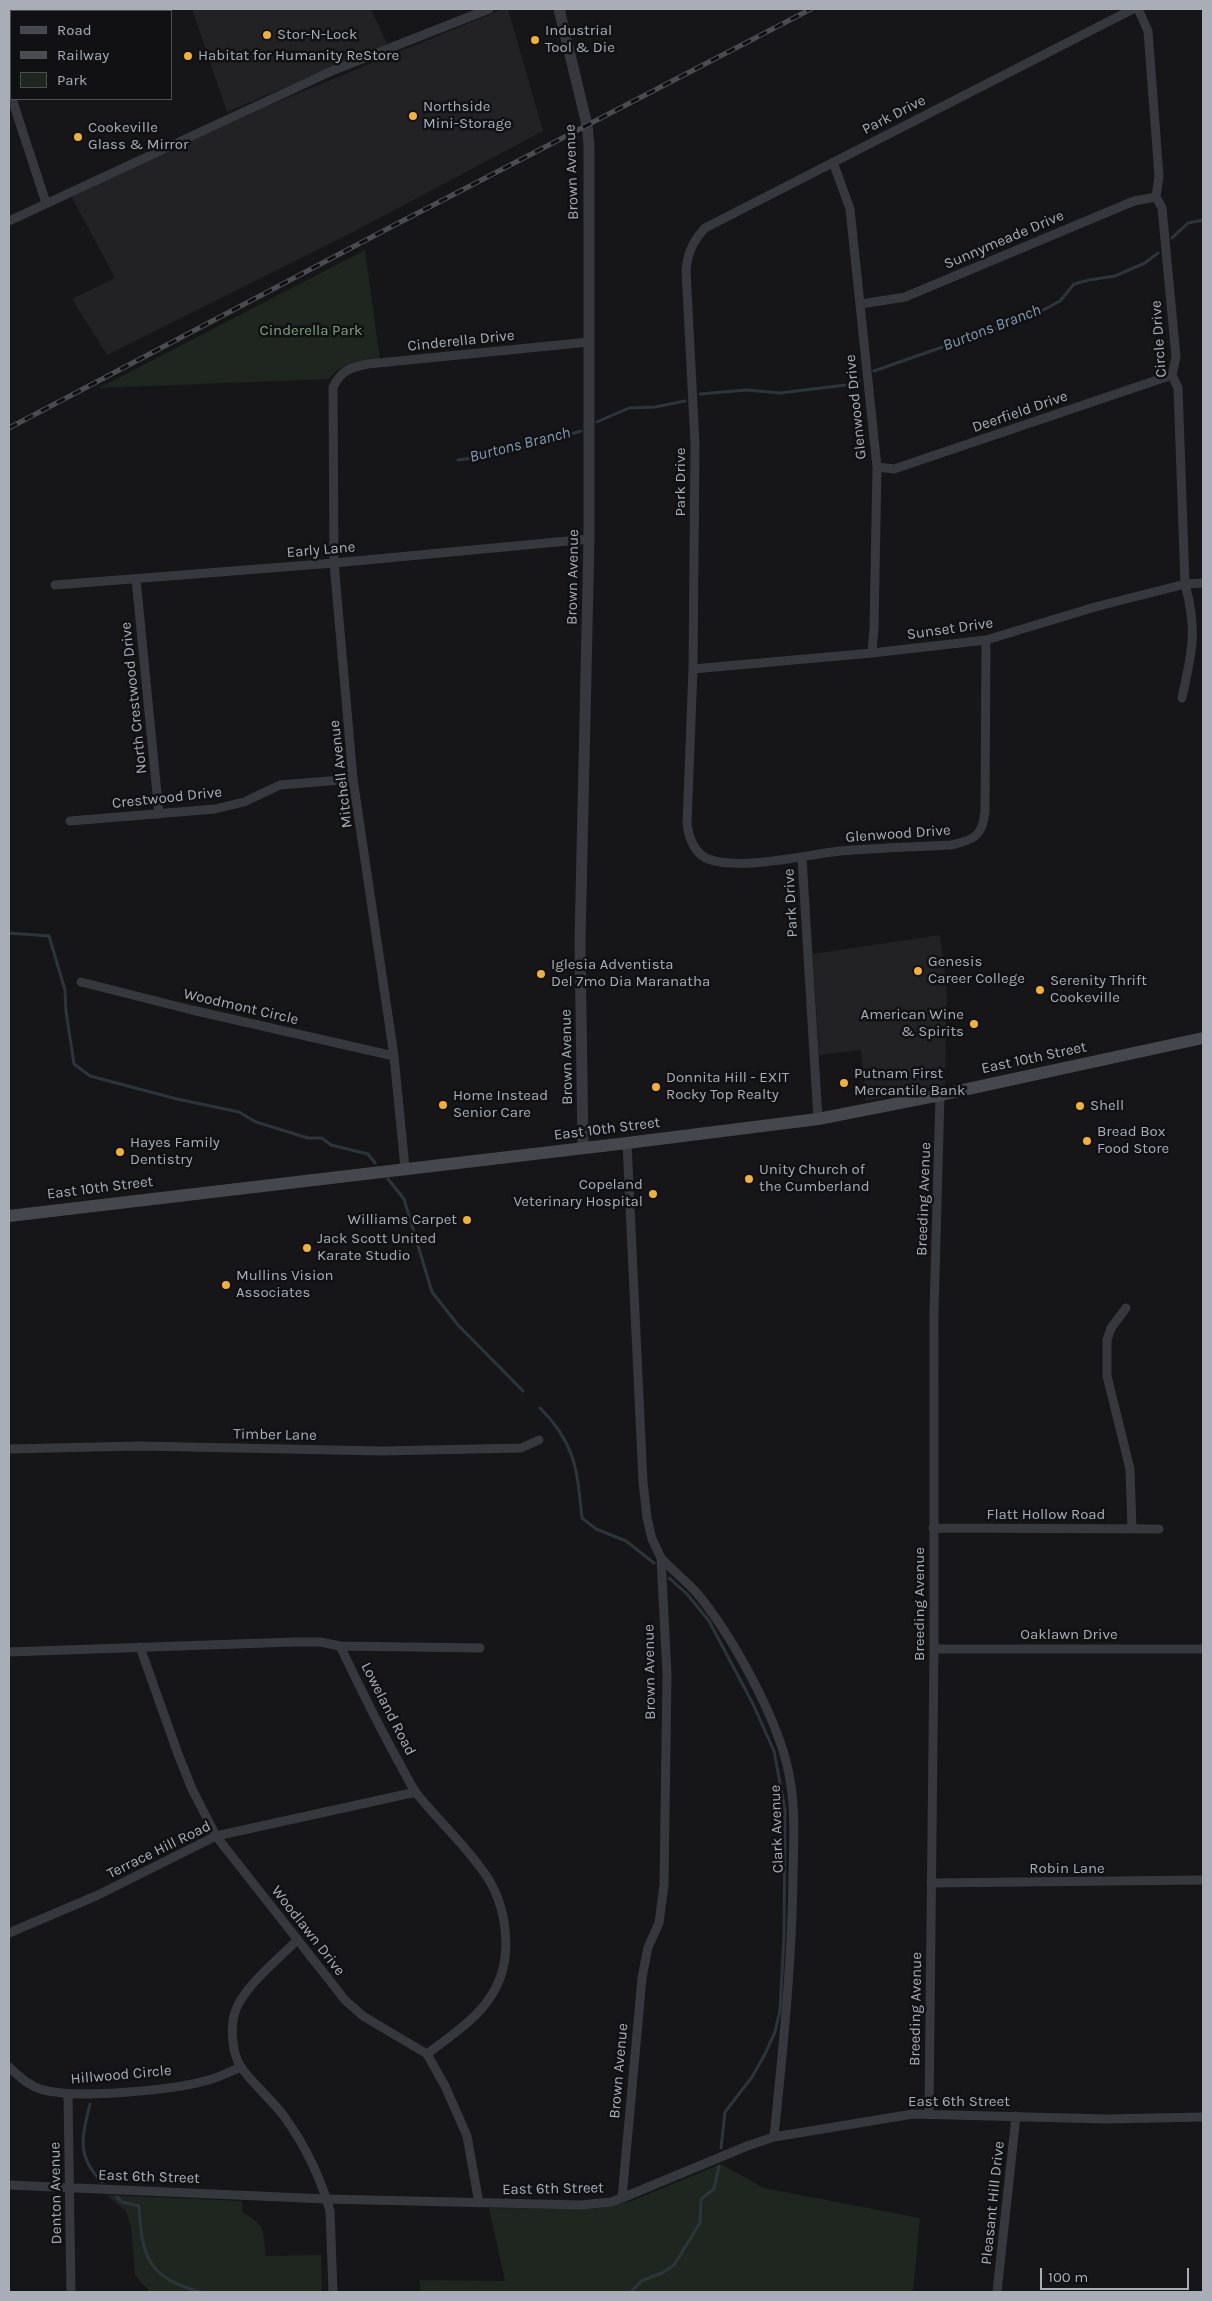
<!DOCTYPE html>
<style>
body{margin:0}
#map{position:relative;width:1212px;height:2301px;overflow:hidden;background:#161618;font-family:Karla,sans-serif}
canvas{display:block}
.frame{position:absolute;inset:0;border:10px solid #a8adb8;pointer-events:none}
.legend{position:absolute;left:10px;top:10px;width:162px;height:90px;box-sizing:border-box;background:#111113;border:1px solid #4d4f55;margin:0;padding:6px 9px;list-style:none;font-size:15px;color:#a8adb8}
.legend li{display:flex;align-items:center;gap:10px;height:25px}
.legend b{width:25px;border:1px solid #4d4f55}
.scale{position:absolute;left:1040px;top:2268px;width:149px;height:22px;box-sizing:border-box;border:2px solid #a8adb8;border-top:0;padding-left:6px;font-size:15px;line-height:18px;white-space:nowrap;color:#a8adb8;-webkit-text-stroke:4px #111113;paint-order:stroke}
</style>
<div id="map">
<canvas width="1212" height="2301"></canvas>
<div class="frame"></div>
<ul class="legend">
<li><b style="height:6px;background:#45474d"></b>Road</li>
<li><b style="height:6px;background:#4a4c52"></b>Railway</li>
<li><b style="height:14px;background:#1e261f"></b>Park</li>
</ul>
<div class="scale">100 m</div>
</div>
<script>
const c = document.querySelector('canvas').getContext('2d');
c.lineJoin = 'round';
function paint(path, color) { c.fillStyle = color; c.fill(path, 'evenodd'); }
function strokePath(path, color, width, dash) { c.strokeStyle = color; c.lineWidth = width; c.lineCap = dash ? 'butt' : 'round'; c.setLineDash(dash || []); c.stroke(path); }
function label(font, color, halo, rows, align = 'center') {
  c.font = font + ' Karla,sans-serif'; c.lineWidth = 5; c.setLineDash([]); c.textBaseline = 'middle'; c.strokeStyle = halo; c.fillStyle = color; for (const [text, x, y, turn = 0] of rows) {
    c.save(); c.translate(x, y); c.rotate((+turn || 0) * Math.PI / 180); c.textAlign = isNaN(turn) ? turn : align; if (halo) c.strokeText(text, 0, 0); c.fillText(text, 0, 0); c.restore();
  }
}
const built = new Path2D(`
 M192 9H371L387 44 227 112Z
 M503 9H508L543 131 355 231 107 355 72 299 115 278 71 196 277 102Z
 M940 935 947 992 945 1085 866 1101 861 1050 819 1055 813 954Z`);
const green = new Path2D(`
 M365 250 380 360C361 362 341 362 329 379L99 388Z
 M721 2164 764 2188 920 2218 913 2292H421L419 2280 505 2281 489 2208 593 2209 629 2202Z
 M106 2195 242 2201 243 2213C268 2226 262 2231 266 2256L321 2255 322 2292H150L135 2275 131 2227 126 2211Z`);
const stream = new Path2D(`
 M1172 238 1188 223 1203 220
 M874 371 1034 315 1060 301 1074 284 1089 280 1115 276 1145 263 1158 253
 M700 394 747 390 780 393 854 384 859 381
 M597 422 629 408 655 407 685 401
 M458 460 494 455 538 444 581 431
 M9 933 49 936 65 990 66 1012 74 1064 90 1076 177 1099 239 1112 256 1122 308 1138H322L331 1145 368 1154 375 1163
 M388 1179 404 1199 432 1292 458 1325 523 1391
 M540 1408C576 1444 577 1470 582 1518L596 1529 626 1541 654 1563
 M669 1578 687 1594 709 1621 753 1704 774 1751 785 1810 784 1936 780 2010 775 2032 764 2056 752 2077 725 2112 721 2148
 M90 2104C82 2137 76 2156 102 2182
 M117 2197 122 2202 139 2206C142 2257 147 2277 200 2292
 M631 2292 641 2281 662 2273 674 2265 700 2223 701 2199 714 2189 719 2166`);
const minor = new Path2D(`
 M1138 9 1148 31 1159 176 1156 197 1162 208 1176 357 1172 375 1178 388 1185 584C1198 632 1192 651 1182 698
 M9 88 11 96
 M12 99 46 203
 M833 162 850 209 877 467 874 628 872 653
 M9 221 334 70 489 9
 M861 304 905 297 1134 201 1156 197
 M877 467 894 469 1172 375
 M136 579 159 814
 M55 585 334 563 589 539
 M986 640 985 811C983 836 974 840 951 845 914 847 877 848 840 851 805 855 740 871 708 859 694 853 689 838 687 824L693 669 695 444 686 270C688 252 693 241 705 228L1133 9
 M693 669 872 653 986 640 1095 607 1185 584 1203 583
 M70 821 215 809 244 802 280 785 353 779
 M802 858 818 1119
 M81 982 192 1010 394 1056
 M405 1168 394 1056 353 779 334 563 333 387C342 370 349 368 368 364L589 342
 M1126 1308 1111 1328 1107 1340V1376L1130 1469 1132 1529
 M9 1449 139 1446 382 1451 521 1448 539 1440
 M933 1528 1159 1529
 M661 1558C672 1570 685 1580 696 1592 731 1634 772 1709 786 1761 796 1798 794 1836 793 1874 792 1962 783 2049 774 2137
 M340 1646C358 1683 376 1721 396 1757 403 1769 409 1783 417 1794 438 1820 463 1843 483 1871 508 1905 515 1960 491 1996 476 2020 449 2037 427 2054
 M140 1647 178 1754 192 1789 216 1836 345 2000 363 2016 427 2054 445 2086 467 2136 479 2203
 M934 1649H1203
 M9 1652 293 1642H320L340 1646 480 1648
 M931 1883 1203 1880
 M9 1933 98 1895 216 1836 416 1792
 M297 1940C279 1959 243 1987 235 2012 230 2027 232 2054 241 2067 254 2086 273 2100 286 2119 305 2146 321 2179 330 2211L333 2292
 M9 2067C18 2076 28 2085 40 2089 74 2100 177 2090 212 2079 222 2076 231 2071 241 2067
 M68 2094 71 2292
 M929 2113 934 1649V1311L940 1095
 M9 2185 326 2199 581 2205 611 2202 622 2198 747 2146 774 2137 913 2114 1106 2119 1203 2117
 M622 2198 642 1978 648 1947 659 1923 664 1885 667 1674 661 1558 652 1539 647 1518 643 1482 627 1143
 M997 2292 1016 2116`);
const tertiary = new Path2D(`
 M559 9 587 125 589 145V539L580 941 583 1148`);
const secondary = new Path2D(`
 M9 1216 627 1143 818 1119 940 1095 1203 1038`);
const rail = new Path2D(`
 M9 428 387 229 811 9`);
const markers = [
 [267,35,5,"#f2b134"],
 [535,40,5,"#f2b134"],
 [188,56,5,"#f2b134"],
 [413,116,5,"#f2b134"],
 [78,137,5,"#f2b134"],
 [918,971,5,"#f2b134"],
 [541,974,5,"#f2b134"],
 [1040,990,5,"#f2b134"],
 [974,1024,5,"#f2b134"],
 [844,1083,5,"#f2b134"],
 [656,1087,5,"#f2b134"],
 [443,1105,5,"#f2b134"],
 [1080,1106,5,"#f2b134"],
 [1087,1141,5,"#f2b134"],
 [120,1152,5,"#f2b134"],
 [749,1179,5,"#f2b134"],
 [653,1194,5,"#f2b134"],
 [467,1220,5,"#f2b134"],
 [307,1248,5,"#f2b134"],
 [226,1285,5,"#f2b134"]
];
const poiNames = [
 ["Industrial",545,31],
 ["Tool & Die",545,48],
 ["Stor-N-Lock",277,35],
 ["Habitat for Humanity ReStore",198,56],
 ["Northside",423,107],
 ["Mini-Storage",423,124],
 ["Cookeville",88,128],
 ["Glass & Mirror",88,145],
 ["Genesis",928,962],
 ["Career College",928,979],
 ["Iglesia Adventista",551,965],
 ["Del 7mo Dia Maranatha",551,982],
 ["Serenity Thrift",1050,981],
 ["Cookeville",1050,998],
 ["American Wine",964,1015,"right"],
 ["& Spirits",964,1032,"right"],
 ["Putnam First",854,1074],
 ["Mercantile Bank",854,1091],
 ["Donnita Hill - EXIT",666,1078],
 ["Rocky Top Realty",666,1095],
 ["Home Instead",453,1096],
 ["Senior Care",453,1113],
 ["Shell",1090,1106],
 ["Bread Box",1097,1132],
 ["Food Store",1097,1149],
 ["Hayes Family",130,1143],
 ["Dentistry",130,1160],
 ["Unity Church of",759,1170],
 ["the Cumberland",759,1187],
 ["Copeland",643,1185,"right"],
 ["Veterinary Hospital",643,1202,"right"],
 ["Williams Carpet",457,1220,"right"],
 ["Jack Scott United",317,1239],
 ["Karate Studio",317,1256],
 ["Mullins Vision",236,1276],
 ["Associates",236,1293]
];
const streetNames = [
 ["Park Drive",894,115,-27],
 ["Brown Avenue",572,172,-92],
 ["Sunnymeade Drive",1004,240,-23],
 ["Circle Drive",1159,339,-94],
 ["Cinderella Drive",461,341,-6],
 ["Glenwood Drive",856,407,-96],
 ["Deerfield Drive",1020,412,-19],
 ["Park Drive",681,482,-90],
 ["Early Lane",321,550,-5],
 ["Brown Avenue",573,577,-89],
 ["Sunset Drive",950,629,-8],
 ["North Crestwood Drive",134,698,-96],
 ["Mitchell Avenue",341,774,-97],
 ["Crestwood Drive",167,798,-6],
 ["Glenwood Drive",898,834,-4],
 ["Park Drive",791,903,-93],
 ["Woodmont Circle",241,1007,13],
 ["Brown Avenue",567,1057,-91],
 ["East 10th Street",1034,1058,-12],
 ["East 10th Street",607,1129,-7],
 ["East 10th Street",100,1188,-7],
 ["Breeding Avenue",924,1199,-88],
 ["Timber Lane",275,1435,1],
 ["Flatt Hollow Road",1046,1515],
 ["Breeding Avenue",920,1604,-90],
 ["Oaklawn Drive",1069,1635],
 ["Brown Avenue",650,1672,-91],
 ["Loweland Road",388,1709,63],
 ["Clark Avenue",777,1829,-92],
 ["Terrace Hill Road",159,1850,-26],
 ["Robin Lane",1067,1869],
 ["Woodlawn Drive",308,1931,52],
 ["Breeding Avenue",916,2009,-89],
 ["Brown Avenue",619,2071,-85],
 ["Hillwood Circle",121,2075,-5],
 ["East 6th Street",959,2102],
 ["East 6th Street",149,2177,2],
 ["East 6th Street",553,2189,-1],
 ["Denton Avenue",56,2193,-91],
 ["Pleasant Hill Drive",993,2203,-84]
];
const parkNames = [
 ["Cinderella Park",311,331]
];
const waterNames = [
 ["Burtons Branch",992,328,-21],
 ["Burtons Branch",520,445,-14]
];
paint(built, '#222225');
paint(green, '#1e261f');
strokePath(stream, '#2c353c', 3);
strokePath(minor, '#37383d', 9);
strokePath(tertiary, '#37383d', 11);
strokePath(secondary, '#45474d', 12);
strokePath(rail, '#4a4c52', 5);
strokePath(rail, '#111113', 3, [9]);
for (const [x, y, r, color] of markers) { const dot = new Path2D(); dot.arc(x, y, r, 0, 2 * Math.PI); c.fillStyle = color; c.fill(dot); strokePath(dot, '#111113', 2); }
label('15px', '#a8adb8', '#111113', poiNames, 'left');
label('15px', '#a8adb8', '#111113', streetNames);
label('15px', '#7fa381', '#111113', parkNames);
label('italic 16px', '#7f9bb3', '#111113', waterNames);
</script>
